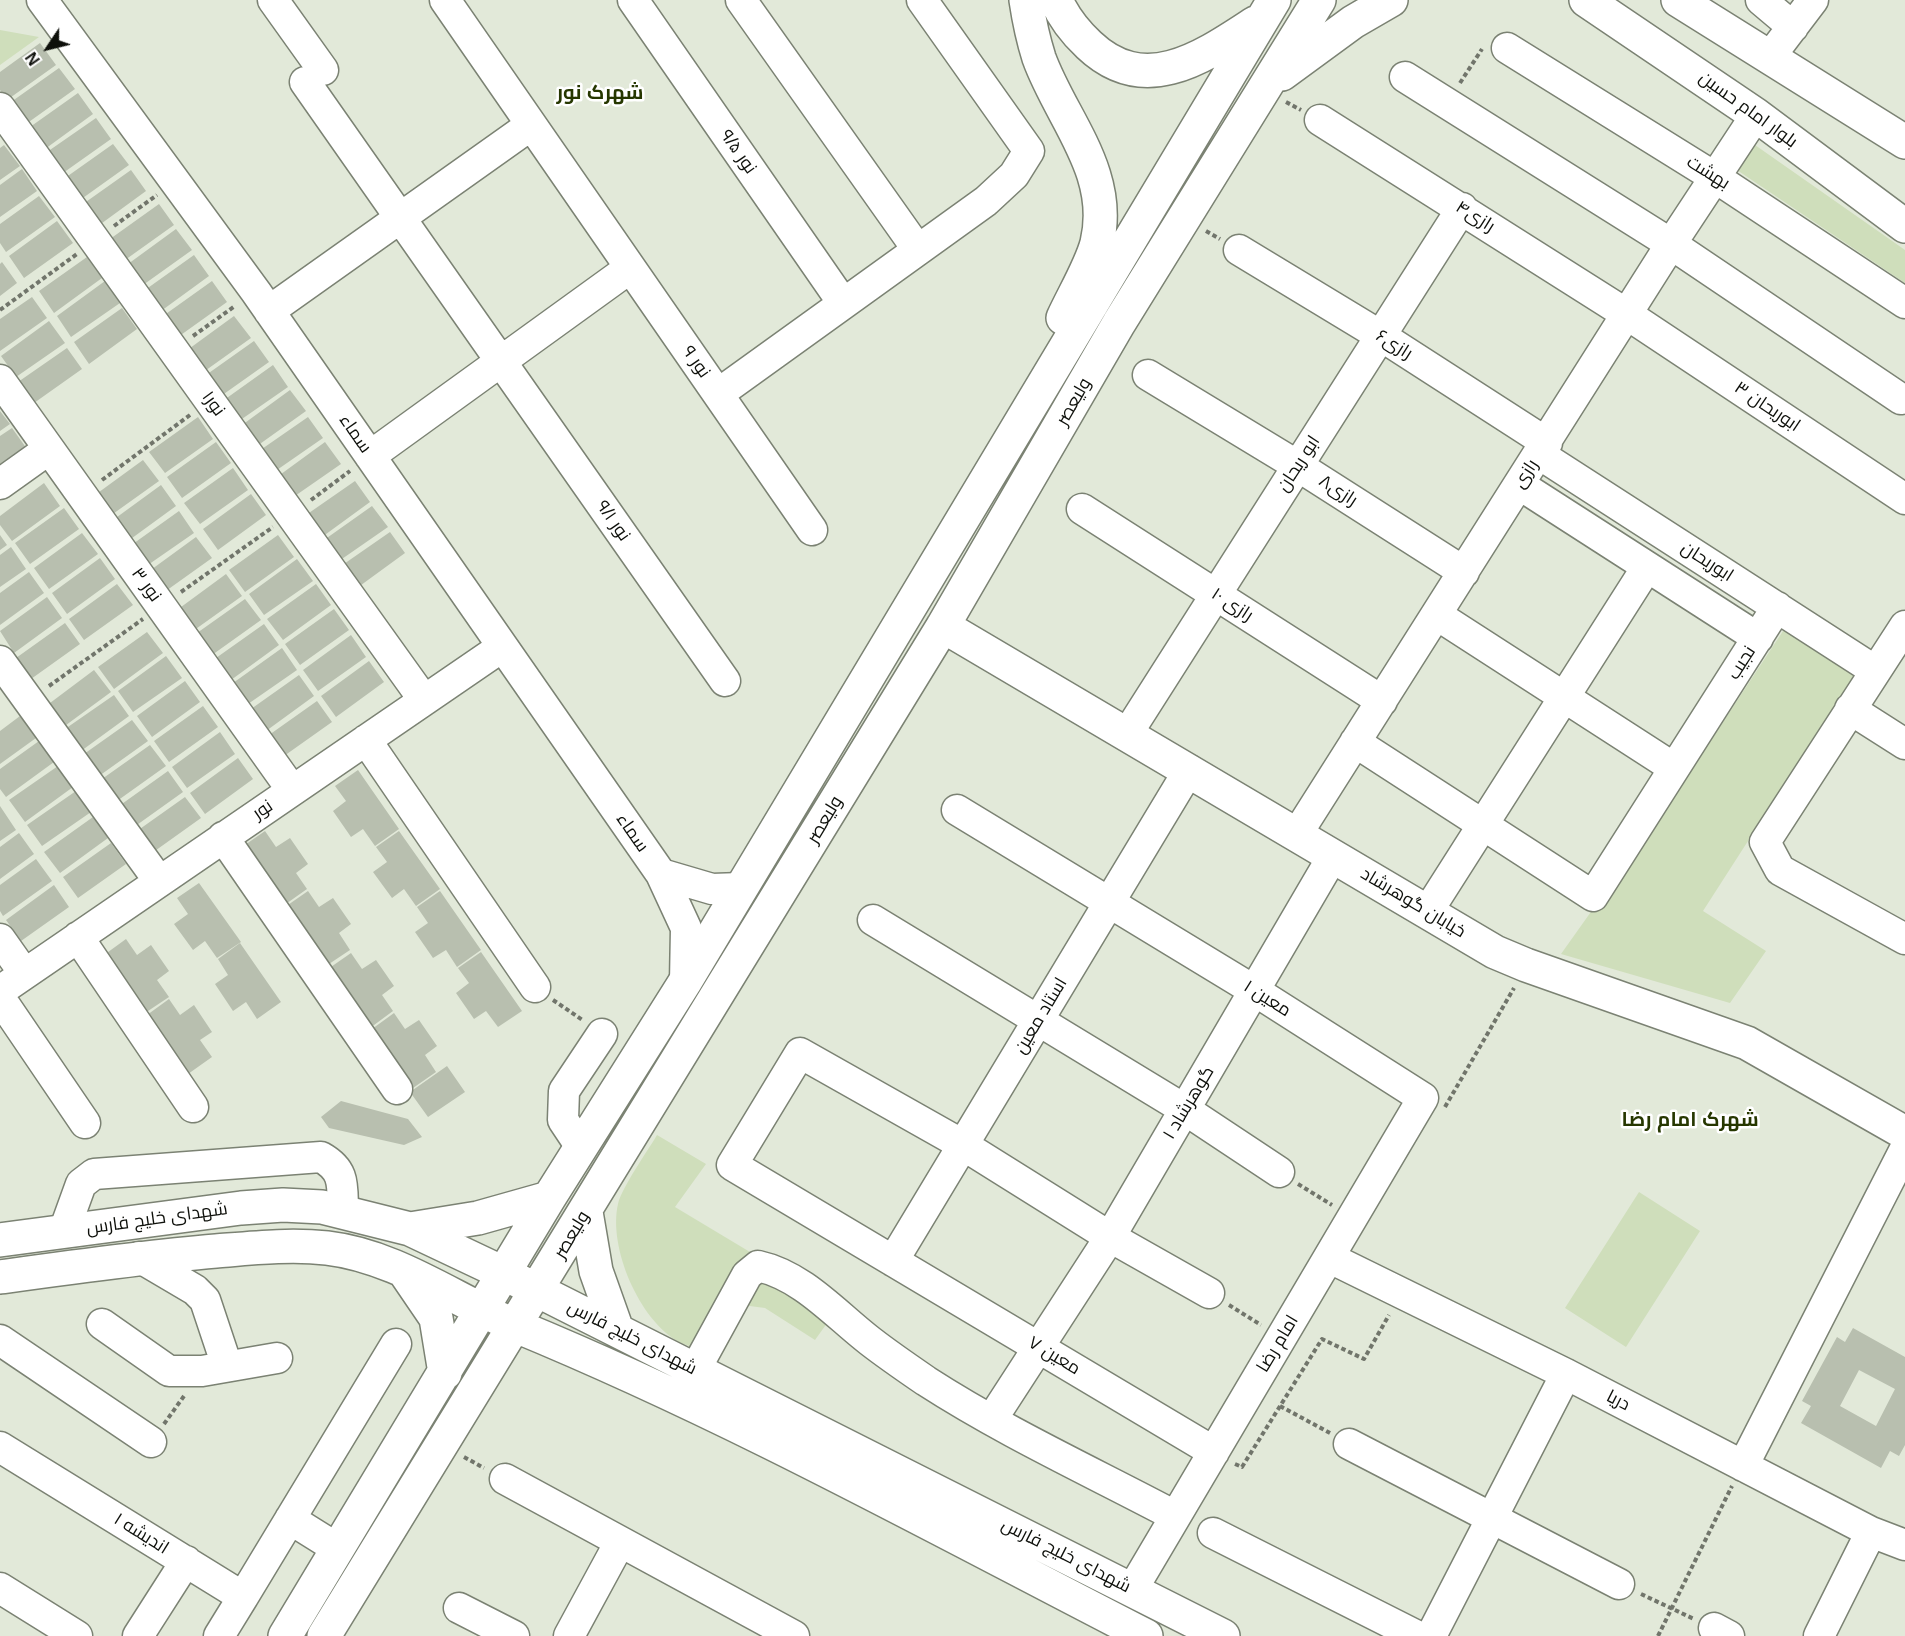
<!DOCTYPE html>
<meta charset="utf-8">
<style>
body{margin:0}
#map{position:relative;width:1905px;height:1636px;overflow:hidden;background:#e2e9d9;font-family:Arial,sans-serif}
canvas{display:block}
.north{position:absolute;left:18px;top:18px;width:60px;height:60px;-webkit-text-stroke:4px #fff;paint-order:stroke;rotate:235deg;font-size:16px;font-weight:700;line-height:24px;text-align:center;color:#0e100b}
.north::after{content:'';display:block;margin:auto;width:21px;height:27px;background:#0e100b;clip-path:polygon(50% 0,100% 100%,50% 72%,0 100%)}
</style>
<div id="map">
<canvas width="1905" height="1636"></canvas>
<div class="north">N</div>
</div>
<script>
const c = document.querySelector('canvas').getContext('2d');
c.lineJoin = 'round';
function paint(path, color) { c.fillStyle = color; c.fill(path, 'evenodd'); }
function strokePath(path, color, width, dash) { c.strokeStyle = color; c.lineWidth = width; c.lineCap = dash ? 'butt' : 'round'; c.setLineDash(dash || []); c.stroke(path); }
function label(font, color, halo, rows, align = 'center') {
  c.font = font + ' Arial,Cairo,sans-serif'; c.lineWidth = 5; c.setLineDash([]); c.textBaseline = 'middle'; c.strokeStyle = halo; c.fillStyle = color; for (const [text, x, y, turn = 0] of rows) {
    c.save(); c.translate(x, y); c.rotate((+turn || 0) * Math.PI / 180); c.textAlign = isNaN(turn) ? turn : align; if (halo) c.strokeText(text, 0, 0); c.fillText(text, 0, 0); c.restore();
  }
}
const green = new Path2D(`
 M0 30 39 37 0 65Z
 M1755 145 1905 250V283L1731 166 1742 148Z
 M1787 625 1856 673 1703 911 1766 951 1730 1003 1561 954 1686 778Z
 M657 1135 706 1164 675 1207 750 1252 700 1350C693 1347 685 1345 679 1342 639 1320 608 1247 618 1204 622 1187 647 1152 657 1135Z
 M1639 1192 1700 1231 1626 1347 1565 1308Z
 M763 1272 835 1312 815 1340 765 1308 742 1305Z`);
const building = new Path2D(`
 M40 43 56 65 7 100 0 90V72Z
 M59 68 75 89 26 124 11 102Z
 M78 93 93 114 45 149 30 127Z
 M96 118 111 139 63 173 47 152Z
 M113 144 129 165 80 200 65 178Z
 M4 145 20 166 0 180V148Z
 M22 169 37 191 0 217V185Z
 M131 170 146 191 98 226 83 204Z
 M39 196 55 217 6 252 0 243V224Z
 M159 204 174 225 125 260 110 239Z
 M57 221 73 243 24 278 9 256Z
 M176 229 192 250 143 285 128 264Z
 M194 255 209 276 161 311 145 290Z
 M87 257 102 278 54 313 39 291Z
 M2 262 17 283 0 296V264Z
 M105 281 120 303 71 337 57 316Z
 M212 281 227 302 178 337 163 316Z
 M32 297 47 318 0 351V319Z
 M122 308 137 329 89 364 74 342Z
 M234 316 251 338 202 373 186 351Z
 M49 321 65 343 16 377 1 356Z
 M254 341 269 362 221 396 206 375Z
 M67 348 82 369 34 403 18 382Z
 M273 365 288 387 239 421 224 400Z
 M290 390 306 411 257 446 242 425Z
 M0 411 10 424 0 431Z
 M198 417 213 439 165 473 149 452Z
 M308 417 323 438 274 472 259 451Z
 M12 428 27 449 0 468V436Z
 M216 442 231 463 182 498 167 477Z
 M325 442 341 464 292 498 277 477Z
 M143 460 159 481 110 516 95 495Z
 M233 468 248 490 200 524 184 503Z
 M355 481 370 502 322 537 306 515Z
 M44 483 60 506 12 541 0 525V516Z
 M161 485 176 506 128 541 113 520Z
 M251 494 266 515 218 550 203 529Z
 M372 506 388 527 339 561 324 540Z
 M64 508 79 529 30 564 15 543Z
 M179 511 194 533 145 567 130 546Z
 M390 532 405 553 357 588 341 566Z
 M82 533 98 554 49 589 34 568Z
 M0 535 7 545 0 550Z
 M278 535 294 557 245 592 229 570Z
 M196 537 212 558 163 593 148 572Z
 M11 547 26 569 0 587V555Z
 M100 558 115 579 67 614 52 593Z
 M297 559 313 581 264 615 249 594Z
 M29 572 44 593 0 625V593Z
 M226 574 242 596 193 631 177 610Z
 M117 584 133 605 84 640 69 619Z
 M316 584 331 605 283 640 267 619Z
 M47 597 62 618 14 653 0 631Z
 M245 599 261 620 212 655 197 633Z
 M334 609 349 630 300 665 285 644Z
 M65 623 80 644 31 679 16 658Z
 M264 624 279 645 231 680 216 658Z
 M147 632 163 653 114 689 98 667Z
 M351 635 366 657 318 691 303 670Z
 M282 648 297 670 248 704 233 683Z
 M166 656 182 678 133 712 118 691Z
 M369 661 384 682 336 717 321 696Z
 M94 670 111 692 62 728 46 706Z
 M299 675 314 696 266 731 251 709Z
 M185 681 200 702 152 737 137 716Z
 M114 695 129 716 81 751 65 729Z
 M317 701 332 722 284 756 269 735Z
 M203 706 218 727 169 762 154 741Z
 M20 716 36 738 0 764V731Z
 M132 720 148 741 99 776 84 754Z
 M220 732 235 754 187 788 172 767Z
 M39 741 54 762 6 797 0 789V769Z
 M150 745 166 766 117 801 102 779Z
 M238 758 253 779 205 814 190 793Z
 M58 766 73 787 25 822 9 800Z
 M358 770 399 829 375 846 363 829 351 837 333 811 346 801 335 786Z
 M168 771 183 792 134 827 119 806Z
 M76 791 91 812 42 846 27 825Z
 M185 797 201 818 152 853 137 831Z
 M0 806 16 830 0 841Z
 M93 817 108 838 60 873 44 852Z
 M265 831 276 847 290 838 308 864 296 873 307 889 283 906 242 847Z
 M399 831 440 889 416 906 404 889 392 898 373 872 387 862 376 847Z
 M19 833 34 854 0 879V847Z
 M111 843 126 864 78 898 63 877Z
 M36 859 52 881 3 916 0 911V885Z
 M199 883 241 942 217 958 205 941 193 950 174 924 188 914 177 898Z
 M54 885 69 907 21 941 6 920Z
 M308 891 319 907 333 898 351 924 339 933 350 950 326 966 285 907Z
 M440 891 481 950 457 967 446 950 433 958 415 932 428 923 417 907Z
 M126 939 137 955 151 945 169 971 157 980 169 997 145 1013 104 955Z
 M240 943 281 1002 257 1019 246 1002 233 1011 215 984 228 975 218 959Z
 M481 952 522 1011 498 1027 486 1011 474 1019 456 993 469 983 458 968Z
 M351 953 362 969 376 960 394 986 382 995 393 1011 370 1028 328 969Z
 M169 999 180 1015 194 1005 212 1032 200 1040 212 1057 188 1074 147 1015Z
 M394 1013 405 1029 419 1020 437 1046 425 1055 436 1072 413 1088 372 1029Z
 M447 1066 465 1092 428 1117 410 1092Z
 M341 1101 408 1119 422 1137 404 1145 329 1128 321 1117Z
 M1853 1328 1905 1357V1445L1899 1456 1890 1451 1881 1468 1801 1423 1811 1406 1802 1401 1837 1337 1845 1342ZM1859 1370 1895 1389 1876 1426 1840 1406Z`);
const path = new Path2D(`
 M1460 83 1482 49
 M1286 102 1301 110
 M114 226 157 195
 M1206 231 1220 239
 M0 310 77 254
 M193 336 235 306
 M102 480 190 415
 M311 500 350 471
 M181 592 273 527
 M49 686 143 619
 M553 1000 584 1021
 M1445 1107 1514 988
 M1298 1184 1332 1205
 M1229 1305 1261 1325
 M1280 1406 1330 1433
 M164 1424 184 1396
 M464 1457 484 1468
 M1235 1464 1242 1467 1322 1339 1364 1359 1389 1315
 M1641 1594 1694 1619
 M1658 1636 1732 1486`);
const minor = new Path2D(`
 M42 0 256 292 661 874 686 928 685 982
 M273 0 323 70
 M445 0 812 530
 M633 0 843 303
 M741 0 918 250
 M1761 0 1793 27
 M1507 48 1716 178 1905 303
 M1769 58 1813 0
 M1405 77 1671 244 1901 399
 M305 82 725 681
 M0 108 424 700
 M1320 120 1628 315 1905 499
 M1239 250 1381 336 1547 443
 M269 311 531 125
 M1148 375 1298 466 1464 572
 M0 380 292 790
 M718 394 986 201 1014 175 1029 151 922 0
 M1539 454 1874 670
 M370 456 630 268
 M0 484 49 449
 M1520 485 1758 638
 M1082 509 1382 701
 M1437 615 1674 768
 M1905 626 1765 842 1780 870 1905 939
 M0 661 159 881
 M1850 709 1905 744
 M1136 720 1462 208
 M366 740 535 987
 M1355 742 1593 896 1777 607
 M957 810 1255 991 1423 1098 1132 1590
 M1297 834 1671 244 1756 115
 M223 837 397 1089
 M661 874 712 889 741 888
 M1428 911 1647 567
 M873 920 1184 1109 1279 1172
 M78 937 193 1107
 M0 939 24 973
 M0 991 502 647
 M0 998 85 1123
 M581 1147 563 1120 564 1091 602 1034
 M64 1231 81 1184 94 1174 321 1157C346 1171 342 1186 343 1212
 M139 1257 195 1290 205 1300 227 1366
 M1330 1258 1566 1374 1871 1532 1905 1545
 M893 1261 1189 770
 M1209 1293 1110 1237 963 1145 800 1053 732 1165 1214 1452
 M102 1324 169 1371H202L277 1358
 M0 1340 151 1442
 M695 1370 747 1275 758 1266C803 1276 835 1314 870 1341 888 1355 907 1368 926 1381 1005 1432 1092 1472 1175 1516
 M992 1419 1110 1237 1333 856
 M1349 1444 1619 1584
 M0 1447 243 1597 219 1636
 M1743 1466 1905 1149
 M505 1479 794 1636
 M290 1519 338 1549
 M1213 1533 1417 1636
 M0 1588 77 1636
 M243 1597 396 1344
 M459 1608 514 1636
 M1714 1628 1729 1636
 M138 1636 186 1561
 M569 1636 620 1542
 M1431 1636 1566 1374
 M1819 1636 1871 1532`);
const major = new Path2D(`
 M1026 0C1029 20 1033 39 1039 58 1061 119 1114 172 1097 243 1091 266 1073 296 1063 318
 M1056 0C1064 18 1074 31 1089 45 1145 98 1203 57 1255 23
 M1586 0 1756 115 1905 226
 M1678 0 1905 142
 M1282 74 1353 22 1391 0
 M943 626 1495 952 1526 965 1747 1043 1905 1133
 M586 1212 596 1271 617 1330
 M410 1229 478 1218 549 1198
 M0 1240 241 1208 283 1205 322 1207 410 1229 503 1273 1223 1636
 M406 1274 436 1318 445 1373
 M0 1277C72 1267 143 1257 216 1251 253 1248 290 1244 327 1248 396 1256 454 1300 516 1326 732 1415 938 1529 1146 1636
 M285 1636 549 1198 685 982 1274 0
 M324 1636 943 626 1119 323 1319 0`);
const streetNames = [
 ["بلوار امام حسین",1748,110,36],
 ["نور ۹/۵",738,152,55],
 ["بهشت",1708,173,32],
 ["رازی۴",1475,217,32],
 ["رازی۶",1394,345,32],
 ["نور ۹",696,362,55],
 ["ولیعصر",1074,402,-60],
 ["نور۱",213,404,54],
 ["ابوریحان ۳",1767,407,34],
 ["سماء",355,434,55],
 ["ابو ریحان",1299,464,-57],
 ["رازی",1526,474,-57],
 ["رازی۸",1338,491,33],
 ["نور ۹/۱",613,521,55],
 ["ابوریحان",1707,562,33],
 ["نور ۳",146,585,54],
 ["رازی ۱۰",1232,605,33],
 ["نجیب",1742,663,-57],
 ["نور",263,810,-34],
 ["ولیعصر",825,820,-59],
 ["سماء",632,833,55],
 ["خیابان گوهرشاد",1413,903,31],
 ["معین ۱",1267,999,32],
 ["استاد معین",1041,1016,-59],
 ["گوهرشاد ۱",1189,1103,-59],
 ["شهدای خلیج فارس",157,1219,-8],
 ["ولیعصر",572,1235,-59],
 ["شهدای خلیج فارس",632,1338,27],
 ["امام رضا",1278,1344,-59],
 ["معین ۷",1054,1356,31],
 ["دریا",1618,1401,27],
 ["اندیشه ۱",141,1534,32],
 ["شهدای خلیج فارس",1066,1556,27]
];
const neighbourhoodNames = [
 ["شهرک نور",600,93],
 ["شهرک امام رضا",1690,1120]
];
paint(green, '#cfdebb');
paint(building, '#b8bfaf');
strokePath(minor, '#7b8273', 33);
strokePath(major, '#7b8273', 36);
strokePath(path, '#71756b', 4, [4.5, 3]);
strokePath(minor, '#fff', 30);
strokePath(major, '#fff', 33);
label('18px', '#0e100b', '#fff', streetNames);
label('bold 20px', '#263700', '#fff', neighbourhoodNames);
</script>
